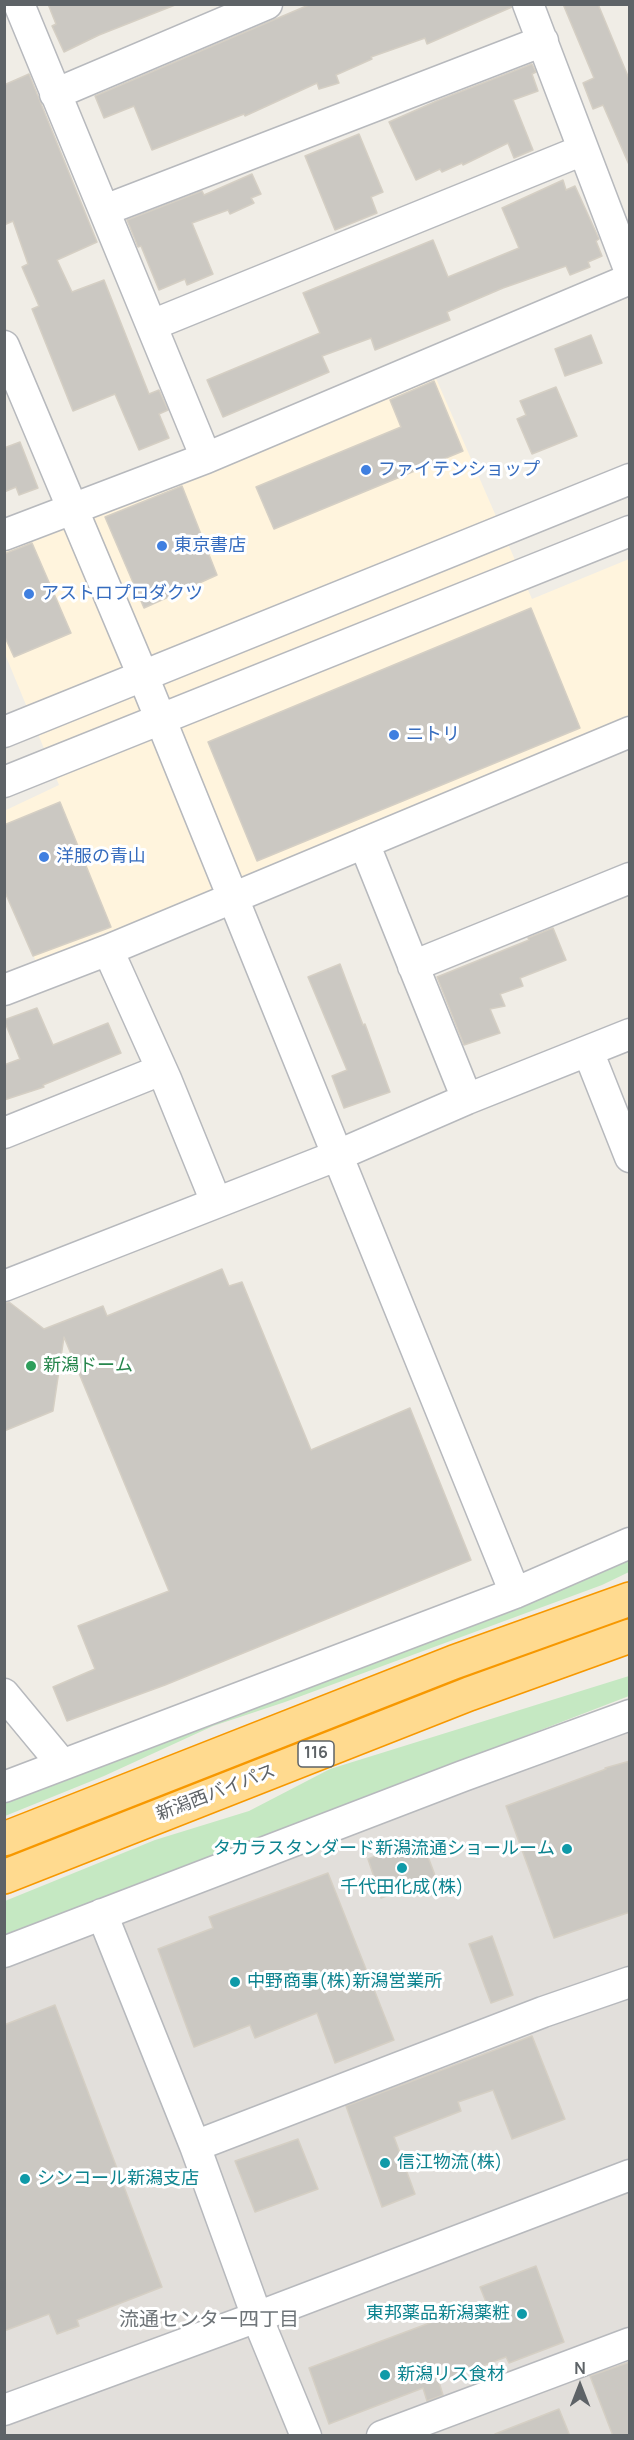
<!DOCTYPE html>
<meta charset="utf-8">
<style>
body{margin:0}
#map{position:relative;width:634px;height:2440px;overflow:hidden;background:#f0ede6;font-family:Manrope,sans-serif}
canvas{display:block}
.frame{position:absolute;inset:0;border:6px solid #5e6367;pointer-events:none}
.north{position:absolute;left:550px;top:2356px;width:60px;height:60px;-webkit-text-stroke:4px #fff;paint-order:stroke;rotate:0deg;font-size:16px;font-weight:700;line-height:24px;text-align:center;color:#5e6367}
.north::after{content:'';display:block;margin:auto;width:21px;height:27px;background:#5e6367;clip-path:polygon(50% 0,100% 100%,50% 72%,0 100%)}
</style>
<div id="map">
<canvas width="634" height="2440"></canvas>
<div class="frame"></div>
<div class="north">N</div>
</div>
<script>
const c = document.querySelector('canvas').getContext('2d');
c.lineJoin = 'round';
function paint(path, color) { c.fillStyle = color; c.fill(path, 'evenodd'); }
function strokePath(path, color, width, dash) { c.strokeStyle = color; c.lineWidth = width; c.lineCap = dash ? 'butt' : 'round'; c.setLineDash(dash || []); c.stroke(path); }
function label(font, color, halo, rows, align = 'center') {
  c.font = font + ' Manrope,"Noto Sans JP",sans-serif'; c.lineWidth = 6; c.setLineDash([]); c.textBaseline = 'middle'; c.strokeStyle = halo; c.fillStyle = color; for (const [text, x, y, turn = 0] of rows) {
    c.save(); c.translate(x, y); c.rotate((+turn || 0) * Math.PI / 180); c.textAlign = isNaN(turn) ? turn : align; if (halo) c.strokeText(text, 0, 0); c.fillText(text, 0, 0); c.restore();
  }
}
const commercial = new Path2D(`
 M435 376 532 599 629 559V718L37 964 5 885 4 811 59 785 5 654V548Z`);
const industrial = new Path2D(`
 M629 1716V2435L5 2436V1951Z`);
const green = new Path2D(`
 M629 1556V1572L602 1585 285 1702 213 1726 104 1776 5 1816V1799Z
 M629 1676V1696L5 1936V1901L155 1840 249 1811 330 1769Z`);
const building = new Path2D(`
 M48 4H175V5L99 35 64 52 52 26 56 24Z
 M311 4H511L512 7 427 44 425 38 371 57 372 59 336 75 339 83 319 89 317 83 245 116 244 114 152 150 134 106 104 118 95 96Z
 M563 4H598L620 57 630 81V167L603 105 593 109 583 83 594 78Z
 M532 64 536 72 532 74 538 91 513 100 533 150 514 158 508 143 463 165 462 163 442 172 440 169 416 180 389 122 439 100Z
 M29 74 97 242 57 260 72 292 104 280 149 394 159 390 168 410 159 414 169 438 139 450 115 394 73 411 32 309 39 306 22 267 28 264 13 221 4 225V85Z
 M359 134 383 192 371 197 377 213 335 230 305 156Z
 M252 174 261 194 251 198 254 203 230 214 228 210 192 223 213 274 187 285 185 279 159 290 141 246 138 247 127 220 202 191 204 195Z
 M563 180 566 190 575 186 599 239 596 241 602 256 588 262 590 267 570 275 566 266 503 288 447 312 450 320 375 350 371 338 322 356 329 372 223 417 207 380 320 333 303 293 433 240 448 277 519 248 502 208Z
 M591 335 602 363 565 376 555 349Z
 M434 381 463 451 274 529 256 487 401 427 390 400Z
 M556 387 577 436 532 454 517 419 526 415 520 401Z
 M20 442 38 488 19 495 16 487 4 492V448Z
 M182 486 217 575 144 608 105 517Z
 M32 543 71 633 14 657 4 635V554Z
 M531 608 580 728 257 861 208 742Z
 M60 802 111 927 33 956 4 890V825Z
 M553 928 566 960 520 978 523 986 500 994 505 1006 490 1009 500 1033 464 1045 437 977 529 940 528 938Z
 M340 964 363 1025 365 1024 390 1092 344 1108 332 1076 347 1070 308 977Z
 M37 1008 53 1045 108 1023 121 1053 43 1085 44 1087 4 1100V1065L20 1059 4 1020Z
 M222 1269 229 1286 242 1282 311 1450 410 1408 471 1560 165 1685 67 1721 53 1687 95 1669 78 1626 169 1591 64 1337 53 1411 4 1431V1303L9 1302 44 1329 103 1306 107 1316Z
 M630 1761V1912L554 1938 506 1806 606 1769 605 1768Z
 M421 1838 436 1878 381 1898 368 1859Z
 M328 1873 394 2040 335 2063 317 2013 255 2038 250 2025 194 2047 158 1949 213 1928 209 1917Z
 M492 1936 513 1995 491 2003 469 1944Z
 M55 2005 162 2287 77 2320 79 2326 57 2334 49 2314 4 2331V2025Z
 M532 2036 565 2119 512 2139 493 2090 458 2102 461 2111 394 2137 415 2194 382 2207 346 2106Z
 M298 2139 318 2189 255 2212 235 2161Z
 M536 2266 564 2342 509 2363 506 2357 439 2382 443 2395 427 2401 423 2388 329 2424 309 2368 486 2302 480 2287Z
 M630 2362V2436H613L590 2376Z
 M559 2409 570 2436H495V2434Z`);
const minor = new Path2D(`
 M19 4 206 458
 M528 4 630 272
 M55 94 267 4
 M105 210 543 41
 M152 325 583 150
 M4 346 143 676 515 1593
 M4 535 206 458 630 279
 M4 732 630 479
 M4 782 630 531
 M364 843 467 1099
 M108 950 166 1079 216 1202
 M413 966 630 878
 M4 990 108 950 630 732
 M588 1051 630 1157
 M4 1133 161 1070
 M4 1286 336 1156 467 1099 630 1034
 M4 1694 62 1764
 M4 1787 515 1593 630 1543
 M102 1914 195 2146 257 2317 306 2436
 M4 1952 463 1776 630 1715
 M195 2146 543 2012 630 1982
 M4 2410 257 2317 630 2175
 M382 2436 630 2343`);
const highway = new Path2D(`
 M4 1839 454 1662 630 1599
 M4 1877 469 1694 630 1636`);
const markers = [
 [366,470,6,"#3f7fe0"],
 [162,546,6,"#3f7fe0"],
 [29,594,6,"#3f7fe0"],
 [394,735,6,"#3f7fe0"],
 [44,857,6,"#3f7fe0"],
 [31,1366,6,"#2e9e5b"],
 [567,1849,6,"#0f9aa8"],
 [402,1868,6,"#0f9aa8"],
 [235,1982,6,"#0f9aa8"],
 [385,2163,6,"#0f9aa8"],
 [25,2179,6,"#0f9aa8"],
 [522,2314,6,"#0f9aa8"],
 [385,2375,6,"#0f9aa8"]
];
const shields = [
 [316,1754,36]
];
const shieldNames = [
 ["116",316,1754]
];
const shopNames = [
 ["ファイテンショップ",378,470],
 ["東京書店",174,546],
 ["アストロプロダクツ",41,594],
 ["ニトリ",406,735],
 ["洋服の青山",56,857]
];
const leisureNames = [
 ["新潟ドーム",43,1366]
];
const streetNames = [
 ["新潟西バイパス",216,1793,-21]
];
const cultureNames = [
 ["タカラスタンダード新潟流通ショールーム",555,1849,"right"],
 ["千代田化成(株)",402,1888,"center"],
 ["中野商事(株)新潟営業所",247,1982],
 ["信江物流(株)",397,2163],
 ["シンコール新潟支店",37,2179],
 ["東邦薬品新潟薬粧",510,2314,"right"],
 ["新潟リス食材",397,2375]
];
const neighbourhoodNames = [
 ["流通センター四丁目",209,2320]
];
paint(commercial, '#fff4dd');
paint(industrial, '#e2dfdb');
paint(green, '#c5e8c2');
paint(building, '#cbc8c2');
strokePath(building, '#d5cfc4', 1.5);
strokePath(minor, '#b7b9bd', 33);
strokePath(highway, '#f79800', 36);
strokePath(minor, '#fff', 30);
strokePath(highway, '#ffda8f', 33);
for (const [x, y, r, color] of markers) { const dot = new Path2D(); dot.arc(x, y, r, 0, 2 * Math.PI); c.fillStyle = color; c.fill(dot); strokePath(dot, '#fff', 2); }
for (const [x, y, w] of shields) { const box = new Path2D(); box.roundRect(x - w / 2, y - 13, w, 26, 4.5); c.fillStyle = '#fff'; c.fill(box); strokePath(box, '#5e6367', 1.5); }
label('bold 16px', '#5e6367', null, shieldNames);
label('18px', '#366cbe', '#fff', shopNames, 'left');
label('18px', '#27864d', '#fff', leisureNames, 'left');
label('18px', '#5e6367', '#fff', streetNames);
label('18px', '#0d838f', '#fff', cultureNames, 'left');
label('20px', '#6f7579', '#fff', neighbourhoodNames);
</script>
